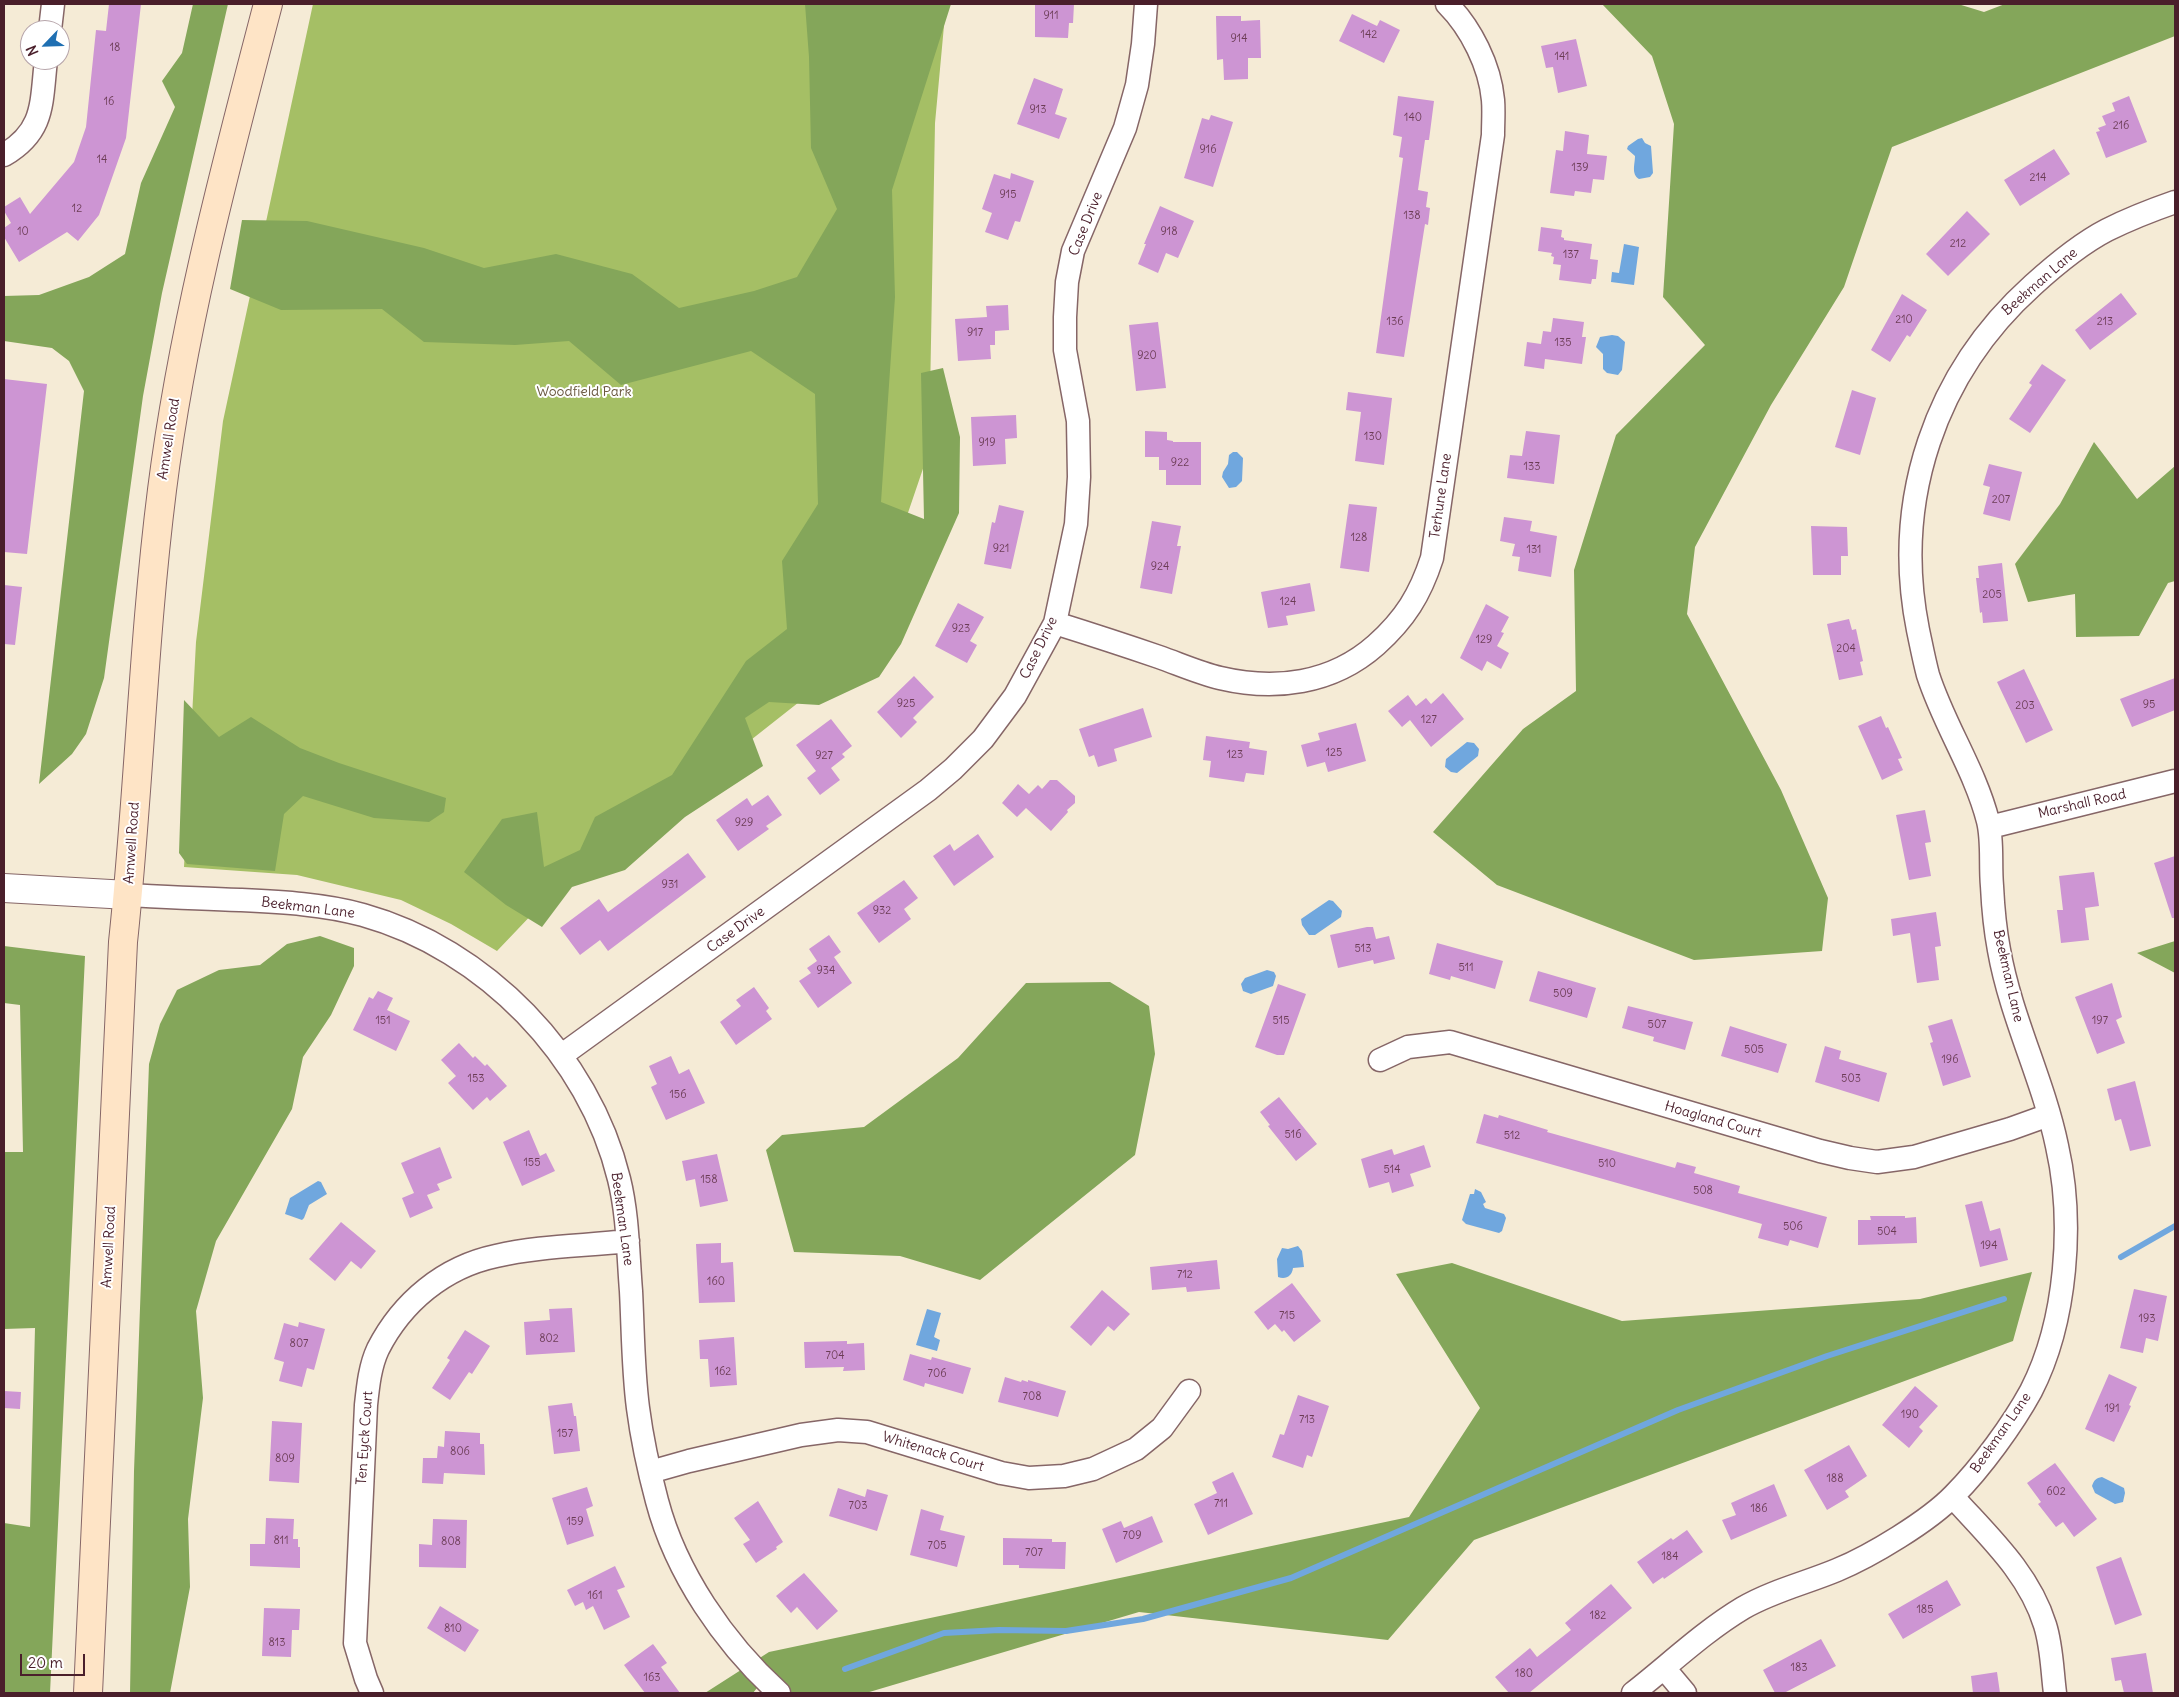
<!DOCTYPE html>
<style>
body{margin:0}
#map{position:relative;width:2179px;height:1697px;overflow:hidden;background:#f5ebd6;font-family:Delius,sans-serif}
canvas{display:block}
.frame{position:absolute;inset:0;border:5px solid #4a1f2b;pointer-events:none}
.north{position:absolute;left:20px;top:20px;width:50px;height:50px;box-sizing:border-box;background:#fff;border:1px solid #b7a5aa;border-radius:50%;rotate:246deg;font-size:14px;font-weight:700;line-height:20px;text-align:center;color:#4a1f2b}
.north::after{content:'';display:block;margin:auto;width:18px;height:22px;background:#1f6fb2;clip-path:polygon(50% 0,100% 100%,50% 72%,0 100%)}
.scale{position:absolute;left:20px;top:1654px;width:65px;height:22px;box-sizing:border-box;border:2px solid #4a1f2b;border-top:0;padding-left:6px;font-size:15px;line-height:18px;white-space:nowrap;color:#4a1f2b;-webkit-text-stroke:4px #fff;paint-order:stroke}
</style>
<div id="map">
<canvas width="2179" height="1697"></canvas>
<div class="frame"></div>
<div class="north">N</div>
<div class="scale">20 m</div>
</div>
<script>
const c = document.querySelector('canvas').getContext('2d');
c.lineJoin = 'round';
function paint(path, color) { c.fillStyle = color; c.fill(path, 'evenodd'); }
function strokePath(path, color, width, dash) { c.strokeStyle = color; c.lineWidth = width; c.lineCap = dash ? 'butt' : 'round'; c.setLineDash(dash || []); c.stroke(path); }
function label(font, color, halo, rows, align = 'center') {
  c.font = font + ' Delius,sans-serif'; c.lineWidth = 4; c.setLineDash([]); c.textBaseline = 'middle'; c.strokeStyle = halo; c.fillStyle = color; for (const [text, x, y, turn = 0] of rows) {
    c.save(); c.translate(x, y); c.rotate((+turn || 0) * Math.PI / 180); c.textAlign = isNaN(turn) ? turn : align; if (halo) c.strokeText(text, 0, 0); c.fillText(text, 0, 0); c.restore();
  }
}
const green = new Path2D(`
 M313 4H946L935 123 929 451 860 654 676 799 577 867 497 951 451 924 401 900 297 875 184 867 196 642 223 421Z`);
const forest = new Path2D(`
 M193 4H228L162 293 143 396 104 678 86 734 72 754 39 784 84 391 69 361 52 348 4 341V296L39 295 89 277 125 254 141 183 175 107 162 81 182 53Z
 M805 4H951L892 190 895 297 881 502 924 519 921 373 943 368 960 437 959 513 901 644 879 677 819 705 769 702 745 718 763 766 685 817 625 870 572 887 542 927 506 905 464 872 502 819 537 812 544 867 580 850 595 817 672 775 746 661 787 629 782 561 818 504 815 394 751 351 621 385 569 341 515 345 424 342 382 309 281 310 230 289 242 220 307 221 424 248 484 268 556 254 632 274 679 308 754 291 797 277 837 209 811 148 809 57Z
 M1602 4H1958L1984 12 2005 4H2175V36L1892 147 1844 287 1771 405 1695 547 1687 614 1781 790 1828 898 1822 951 1694 960 1497 885 1433 832 1523 729 1576 691 1574 570 1616 435 1705 345 1663 297 1674 124 1652 56Z
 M2094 442 2137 499 2175 466V581L2168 583 2139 636 2076 637 2075 594 2028 602 2015 564 2060 504Z
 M184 700 219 737 251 717 300 748 339 763 446 798 444 812 429 822 374 818 303 796 284 814 275 871 187 864 179 853Z
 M320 936 354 948V966L331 1015 303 1057 292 1109 216 1241 196 1311 203 1398 188 1519 190 1587 170 1693H130L134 1471 149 1064 160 1024 177 990 219 970 260 965 287 944Z
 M2175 941V973L2137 953Z
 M4 946 85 956 50 1693H4V1523L30 1527 35 1328 4 1329V1152H23L20 1005 4 1003Z
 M1110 982 1149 1006 1155 1054 1135 1155 980 1280 900 1256 794 1252 766 1150 782 1135 864 1127 958 1058 1026 983Z
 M1452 1263 1622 1321 1920 1299 2032 1272 2013 1341 1474 1540 1388 1640 1139 1612 866 1693H790L768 1674 753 1693H705L769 1652 1409 1517 1480 1408 1396 1274Z`);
const water = new Path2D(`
 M1642 138 1645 143 1651 146 1653 173 1650 177 1639 179C1631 174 1635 164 1635 156L1627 149 1628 146 1638 139Z
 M1624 244 1639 247 1634 285 1611 282 1612 272 1619 273Z
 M1612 335 1618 336 1625 342 1622 370 1618 375 1607 373 1603 369V354L1596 347 1600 337Z
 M1233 452H1237L1243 458 1242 481 1236 487 1229 488 1222 477 1223 472 1228 464 1229 455Z
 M1467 742 1474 743 1479 749 1478 756 1457 773 1451 772 1445 767 1446 759Z
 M1329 900 1333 901 1342 911 1341 917 1315 935H1309L1302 925 1301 919Z
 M1267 970 1274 972 1276 976 1273 986 1251 994 1243 991 1241 984 1245 978Z
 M318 1181 321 1182 327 1194 309 1205 304 1218 302 1220 285 1214 290 1198Z
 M1475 1189 1481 1192 1486 1202 1483 1204 1485 1208 1504 1214 1506 1218 1502 1231 1499 1233 1466 1224 1462 1220 1470 1194H1474Z
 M1298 1246 1302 1251 1304 1267 1293 1268C1292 1276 1286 1280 1278 1277L1277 1259 1282 1248 1288 1249Z
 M927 1309 941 1313 934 1337 940 1340 937 1351 916 1345Z
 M2102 1477 2124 1488 2125 1493 2123 1502 2115 1504 2095 1493 2092 1486C2094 1480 2096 1478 2102 1477Z`);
const stream = new Path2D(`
 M2121 1257 2175 1226
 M845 1669 944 1633 999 1630 1066 1631 1143 1619 1291 1578 1678 1410 1827 1356 2004 1299`);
const building = new Path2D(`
 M109 4H141L126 138 99 215 78 241 67 232 19 262 4 237V228L11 223 4 211V207L20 197 30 214 74 162 86 127 96 30 106 31Z
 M1035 4H1074L1073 23H1069L1068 38 1035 37Z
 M1352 14 1377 26 1380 20 1400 30 1384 63 1339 41Z
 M1216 16H1241V21L1260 20 1261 58H1248V79L1224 80 1223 59 1217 60Z
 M1576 39 1587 86 1558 93 1553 67 1546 68 1541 46Z
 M1034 78 1063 89 1055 114 1067 118 1059 139 1017 124Z
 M1398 96 1434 101 1429 140H1425L1418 190 1428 192 1426 207 1430 208 1428 225 1425 224 1404 357 1376 353 1403 158 1399 157 1402 137 1393 135Z
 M2129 96 2147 142 2106 158 2096 132 2100 131 2098 128 2106 125 2102 116 2115 111 2112 103Z
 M1211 115 1233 122 1213 187 1184 178 1202 118 1209 120Z
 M1565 131 1589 135 1587 154 1607 156 1604 180 1593 179 1591 193 1575 191 1574 196 1550 193 1556 150 1563 151Z
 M2054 149 2070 174 2020 206 2004 180Z
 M1011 173 1034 181 1020 222 1015 221 1008 240 985 232 992 213 982 209 994 174 1010 179Z
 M1160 206 1194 221 1178 258 1166 253 1158 273 1138 264 1146 244H1144Z
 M1967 211 1990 234 1948 276 1926 254Z
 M1541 227 1562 230 1561 237 1564 238V240L1592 244 1590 259 1598 260 1596 279H1592L1591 284 1559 280 1561 265 1553 264 1554 257 1551 256 1552 253 1538 251Z
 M2121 293 2137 314 2090 350 2075 330Z
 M1902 294 1927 310 1910 337 1907 335 1890 362 1871 350Z
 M1008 305 1009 330 995 331V345H990L991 359 958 361 955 319 987 317 986 306Z
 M1553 318 1584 322 1582 337H1586L1582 364 1545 359 1544 369 1524 366 1527 342 1541 344 1543 331 1551 332Z
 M1158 322 1166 388 1136 391 1129 325Z
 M2042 364 2066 380 2030 433 2009 419 2032 385 2029 383Z
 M4 379 47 384 27 554 4 552Z
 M1852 390 1876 398 1860 455 1835 447Z
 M1348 392 1392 398 1384 465 1355 461 1361 412 1346 410Z
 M1016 415 1017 438 1005 439 1006 464 973 466 971 417Z
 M1145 431 1167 432V440L1173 441V442H1201V485H1166V470H1159V457H1145Z
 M1526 431 1560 435 1554 484 1507 478 1510 455 1522 456Z
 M1989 464 2022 472 2010 521 1983 514 1990 487 1983 485Z
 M1349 504 1377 507 1369 572 1340 568Z
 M999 505 1024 511 1011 569 984 564 992 522 995 523Z
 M1504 517 1532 521 1530 531 1557 536 1551 577 1518 571 1520 557 1512 556 1515 544 1500 541Z
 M1152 521 1181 526 1177 546H1181L1172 594 1140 588Z
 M1811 526 1847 527 1848 556H1841V575H1813Z
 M2002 563 2008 621 1983 623 1982 612 1980 613 1976 578H1979L1978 566Z
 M1310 583 1315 611 1286 616 1288 625 1268 628 1261 592Z
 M4 585 22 587 15 645 4 644Z
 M958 603 984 617 970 641 977 645 967 663 935 646Z
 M1486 604 1509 617 1501 632 1504 633 1497 646 1509 653 1501 669 1487 661 1482 671 1460 658Z
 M1849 619 1852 630 1856 629 1863 661 1860 662 1863 675 1839 680 1827 624Z
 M2024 669 2053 730 2026 743 1997 682Z
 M914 676 934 697 913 718 917 722 901 738 877 712Z
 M2175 678V710L2132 727 2120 699Z
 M1443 693 1464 719 1431 747 1410 720 1402 727 1388 711 1408 695 1416 706 1426 698 1431 704Z
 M1143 708 1152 737 1114 749 1117 761 1098 767 1094 755 1089 757 1079 729Z
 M1881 716 1886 728 1888 727 1902 758 1898 759 1903 770 1882 780 1858 726Z
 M831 719 852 746 842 754 845 757 831 768 840 780 820 795 807 778 816 771 796 745Z
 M1356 723 1366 761 1328 772 1325 762 1307 767 1301 745 1320 740 1318 733Z
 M1206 736 1250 742 1249 748 1267 751 1264 775 1246 773 1244 782 1209 777 1211 761 1203 760Z
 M1050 780H1057L1075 796V803L1067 810 1068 812 1051 831 1026 808 1017 817 1002 803 1018 784 1029 794 1038 785 1042 789Z
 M768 795 782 815 766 826 769 829 738 851 716 820 747 798 752 806Z
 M1925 810 1931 842 1925 843 1931 876 1909 880 1896 815Z
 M978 834 994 857 954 886 933 856 950 844 954 851Z
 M688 853 706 877 608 951 600 940 580 955 560 928 599 899 608 912Z
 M2175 856V918H2172L2154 863Z
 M2094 872 2099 906 2085 908 2089 940 2061 943 2057 910H2063L2059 876Z
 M904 880 918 898 904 909 911 919 879 943 857 913Z
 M1936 912 1941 946 1935 947 1939 980 1917 983 1910 933 1893 936 1891 919Z
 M1367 927H1373L1376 939 1389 936 1395 959 1374 964 1373 960 1338 968 1330 935Z
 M829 935 841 952 834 957 852 983 818 1008 799 981 811 973 807 968 817 961 809 949Z
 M1437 943 1503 961 1495 989 1451 976 1450 980 1429 974Z
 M1538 971 1596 988 1587 1018 1529 1001Z
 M2112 983 2122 1017 2116 1020 2125 1043 2097 1054 2075 997Z
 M1278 984 1306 994 1284 1055H1277L1255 1047Z
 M754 987 769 1008 766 1011 772 1019 736 1045 720 1022 741 1006 736 1000Z
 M378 991 393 998 387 1010 410 1021 396 1051 353 1030 369 997 373 999Z
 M1628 1006 1693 1022 1685 1050 1653 1041 1654 1037 1622 1028Z
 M1952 1019 1971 1077 1943 1086 1930 1043 1933 1042 1928 1026Z
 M1730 1026 1787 1044 1778 1073 1721 1056Z
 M459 1043 473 1058 475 1056 485 1066 487 1064 507 1086 490 1101 487 1097 473 1110 448 1083 456 1076 441 1060Z
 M1825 1046 1841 1051 1839 1059 1887 1073 1879 1102 1815 1082Z
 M671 1056 679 1074 689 1069 705 1103 666 1120 651 1087 657 1084 649 1066Z
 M2135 1081 2151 1146 2130 1151 2121 1119 2115 1121 2107 1089Z
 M1279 1097 1317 1144 1296 1161 1268 1126 1270 1125 1260 1112Z
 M1484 1114 1498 1118 1499 1115 1548 1130 1547 1132 1675 1168 1677 1162 1696 1167 1694 1173 1740 1186 1738 1193 1827 1217 1818 1248 1790 1240 1788 1246 1758 1238 1762 1224 1476 1143Z
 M529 1130 540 1156 546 1153 555 1171 522 1186 503 1142Z
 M1424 1145 1431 1167 1410 1174 1414 1186 1392 1193 1389 1182 1369 1188 1361 1159 1392 1149 1394 1155Z
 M440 1147 452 1178 437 1184 440 1190 427 1195 433 1208 410 1218 402 1198 414 1193 401 1163Z
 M717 1154 728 1201 700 1207 695 1179 686 1181 682 1161Z
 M1982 1201 1990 1231 2000 1228 2008 1260 1980 1267 1965 1205Z
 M1870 1216H1905V1218L1916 1217 1917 1243 1858 1245V1220H1871Z
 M341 1222 376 1251 361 1269 351 1261 335 1281 309 1259Z
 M721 1243V1263L733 1262 735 1302 699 1303 696 1244Z
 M1217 1260 1220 1289 1187 1292 1186 1287 1152 1290 1150 1267Z
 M1292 1283 1321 1321 1294 1342 1284 1330 1282 1332 1275 1324 1268 1330 1254 1312Z
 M2134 1289 2167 1296 2158 1341 2146 1338 2143 1353 2120 1348Z
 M1102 1290 1130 1314 1114 1331 1108 1326 1091 1346 1070 1327Z
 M572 1308 575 1352 526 1355 524 1322 550 1320 549 1309Z
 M299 1322 325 1329 314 1370 307 1368 302 1387 279 1381 284 1362 274 1359 284 1323 298 1327Z
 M465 1330 490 1346 472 1374 469 1372 450 1400 432 1388 450 1360 447 1358Z
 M734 1337 737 1385 710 1387 708 1359H700L699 1340Z
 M847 1341V1344L864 1343 865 1370 843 1371 844 1367 805 1368 804 1342Z
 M910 1354 931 1360 932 1357 971 1368 963 1394 925 1383 924 1387 903 1380Z
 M2109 1374 2137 1387 2129 1405 2131 1406 2114 1442 2085 1429Z
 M1005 1377 1021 1382 1022 1380 1028 1382V1380L1066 1391 1058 1417 998 1402Z
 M1915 1386 1938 1406 1919 1427 1923 1431 1909 1448 1882 1425Z
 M4 1391 21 1392 20 1409 4 1408Z
 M1298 1395 1329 1406 1312 1457 1307 1455 1303 1468 1272 1457 1280 1434 1284 1435Z
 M572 1403 574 1416H576L580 1451 554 1454 548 1406Z
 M272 1421 302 1423 299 1483 269 1481Z
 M445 1431 480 1433V1444H484L485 1475 444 1473 443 1484 422 1483 423 1458H437L438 1446 444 1447Z
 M1849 1445 1867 1476 1845 1491 1849 1497 1827 1510 1804 1470Z
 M2055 1463 2097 1519 2074 1537 2063 1522 2056 1527 2038 1504 2041 1502 2027 1483Z
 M1233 1472 1253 1514 1208 1535 1194 1504 1217 1493 1212 1482Z
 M1774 1484 1787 1516 1731 1540 1722 1520 1736 1515 1731 1503Z
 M587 1487 593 1506 586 1509 594 1536 567 1545 552 1498Z
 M838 1488 865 1497 867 1489 888 1495 877 1531 829 1516Z
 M758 1501 783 1542 776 1547 777 1549 756 1563 743 1544 750 1540 734 1518Z
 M921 1509 944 1516 940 1530 965 1536 957 1567 910 1555Z
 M1152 1516 1163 1542 1116 1563 1102 1529 1121 1521 1124 1528Z
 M266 1518 294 1519 293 1539H298V1547H300V1568L250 1566V1544H265Z
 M433 1519 467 1520 466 1568 419 1567V1544L432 1545Z
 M1687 1530 1703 1552 1664 1579 1663 1577 1653 1584 1637 1562 1671 1538 1673 1540Z
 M1003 1538 1052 1539V1542H1066L1065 1569 1019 1568V1565H1003Z
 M2121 1557 2142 1615 2115 1625 2096 1567Z
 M615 1566 625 1587 617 1590 630 1617 604 1630 593 1606 586 1610 583 1602 575 1606 567 1590Z
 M804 1573 838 1611 817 1630 797 1607 791 1613 776 1596Z
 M1947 1580 1961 1605 1903 1639 1888 1614Z
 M1611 1584 1632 1608 1529 1693H1509L1495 1677 1530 1648 1537 1657 1571 1630 1565 1623Z
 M440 1606 479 1630 465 1652 427 1628Z
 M264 1608 300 1609 299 1630H292L291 1657 262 1656Z
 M1821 1639 1836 1666 1784 1693H1775L1763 1670Z
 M653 1644 667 1663 661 1667 680 1693H645L624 1665Z
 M2146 1653 2153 1693H2124L2121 1680 2115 1681 2111 1658Z
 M1997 1672 2000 1693H1973L1971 1676Z`);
const minor = new Path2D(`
 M50 30 53 4
 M4 155C45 131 41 103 46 60
 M1055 623C1090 634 1124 645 1159 657 1179 664 1199 673 1220 678 1275 691 1332 684 1376 645 1405 619 1420 595 1432 558L1493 135C1493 123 1494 111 1493 100 1490 66 1471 28 1447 4
 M1990 827 2175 781
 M128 895C166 897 203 899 240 900 281 902 324 904 363 915 485 949 589 1056 619 1179 628 1215 628 1254 631 1291 633 1330 633 1370 638 1408 642 1439 649 1471 657 1501 676 1573 724 1643 779 1693
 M562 1055 928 790 953 769 983 739 1015 696 1055 623 1076 524 1079 477 1078 421 1065 350V317L1067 282 1073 251 1125 128 1137 85 1143 44 1146 4
 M1380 1060 1408 1047 1450 1042 1820 1151 1850 1158 1877 1162 1914 1157 2010 1129 2049 1115
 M650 1472 689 1461 801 1435 838 1430 867 1432 1001 1473 1029 1478 1064 1476 1093 1469 1136 1449 1162 1428 1189 1391
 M1953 1497C1988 1536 2029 1573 2045 1625 2052 1647 2052 1670 2055 1693
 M1664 1668 1685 1693
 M372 1693 366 1679 355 1643 366 1405C368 1386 370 1366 378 1349 402 1302 444 1267 496 1256 539 1246 584 1246 628 1241
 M1633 1693C1669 1665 1703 1632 1743 1608 1772 1591 1806 1583 1837 1570 1871 1556 1929 1521 1954 1495 1981 1468 2013 1424 2031 1391 2067 1321 2074 1221 2057 1146 2043 1079 2011 1018 1999 950 1995 929 1993 907 1992 886 1990 864 1993 841 1988 821 1975 770 1944 725 1928 675 1924 660 1921 644 1918 630 1892 500 1935 373 2033 285 2055 265 2080 244 2107 230 2129 219 2152 210 2175 202`);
const tertiary = new Path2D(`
 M4 888 128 895`);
const secondary = new Path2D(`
 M88 1693 123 942C139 792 143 640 162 490 183 324 226 165 268 4`);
const numberNames = [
 ["911",1051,16],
 ["142",1369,35],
 ["914",1239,39],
 ["18",115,48],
 ["141",1562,57],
 ["16",109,102],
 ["913",1038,110],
 ["140",1413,118],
 ["216",2121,126],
 ["916",1208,150],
 ["14",102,160],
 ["139",1580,168],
 ["214",2038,178],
 ["915",1008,195],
 ["12",77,209],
 ["138",1412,216],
 ["10",23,232],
 ["918",1169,232],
 ["212",1958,244],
 ["137",1571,255],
 ["210",1904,320],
 ["136",1395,322],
 ["213",2105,322],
 ["917",975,333],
 ["135",1563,343],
 ["920",1147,356],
 ["130",1373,437],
 ["919",987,443],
 ["922",1180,463],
 ["133",1532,467],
 ["207",2001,500],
 ["128",1359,538],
 ["921",1001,549],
 ["131",1534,550],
 ["924",1160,567],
 ["205",1992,595],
 ["124",1288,602],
 ["923",961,629],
 ["129",1484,640],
 ["204",1846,649],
 ["925",906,704],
 ["95",2149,705],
 ["203",2025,706],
 ["127",1429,720],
 ["125",1334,753],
 ["123",1235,755],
 ["927",824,756],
 ["929",744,823],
 ["931",670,885],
 ["932",882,911],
 ["513",1363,949],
 ["511",1466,968],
 ["934",826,971],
 ["509",1563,994],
 ["151",383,1021],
 ["515",1281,1021],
 ["197",2100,1021],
 ["507",1657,1025],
 ["505",1754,1050],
 ["196",1950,1060],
 ["153",476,1079],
 ["503",1851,1079],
 ["156",678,1095],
 ["516",1293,1135],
 ["512",1512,1136],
 ["155",532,1163],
 ["510",1607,1164],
 ["514",1392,1170],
 ["158",709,1180],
 ["508",1703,1191],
 ["506",1793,1227],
 ["504",1887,1232],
 ["194",1989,1246],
 ["712",1185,1275],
 ["160",716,1282],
 ["715",1287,1316],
 ["193",2147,1319],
 ["802",549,1339],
 ["807",299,1344],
 ["704",835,1356],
 ["162",723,1372],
 ["706",937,1374],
 ["708",1032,1397],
 ["191",2112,1409],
 ["190",1910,1415],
 ["713",1307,1420],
 ["157",565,1434],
 ["806",460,1452],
 ["809",285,1459],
 ["188",1835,1479],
 ["602",2056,1492],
 ["711",1221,1504],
 ["703",858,1506],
 ["186",1759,1509],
 ["159",575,1522],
 ["709",1132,1536],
 ["811",281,1541],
 ["808",451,1542],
 ["705",937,1546],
 ["707",1034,1553],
 ["184",1670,1557],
 ["161",595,1596],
 ["185",1925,1610],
 ["182",1598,1616],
 ["810",453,1629],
 ["813",277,1643],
 ["183",1799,1668],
 ["180",1524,1674],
 ["163",652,1678]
];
const streetNames = [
 ["Case Drive",1086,224,-68],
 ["Beekman Lane",2040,282,-41],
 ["Amwell Road",169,439,-81],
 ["Terhune Lane",1441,496,-82],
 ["Case Drive",1039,648,-64],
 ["Marshall Road",2082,804,-13],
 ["Amwell Road",132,843,-86],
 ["Beekman Lane",308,908,7],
 ["Case Drive",736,930,-36],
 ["Beekman Lane",2008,976,77],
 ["Hoagland Court",1713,1120,16],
 ["Beekman Lane",622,1219,82],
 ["Amwell Road",109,1247,-87],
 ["Beekman Lane",2001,1433,-55],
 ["Ten Eyck Court",365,1438,-86],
 ["Whitenack Court",933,1452,17]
];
const parkNames = [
 ["Woodfield Park",584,392]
];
paint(green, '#a5bf65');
paint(forest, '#84a65a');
paint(water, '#70a7de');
strokePath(stream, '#70a7de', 6);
paint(building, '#cd95d3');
strokePath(minor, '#866667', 25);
strokePath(tertiary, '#866667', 30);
strokePath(secondary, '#866667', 30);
strokePath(minor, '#fff', 22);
strokePath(tertiary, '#fff', 28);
strokePath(secondary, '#fee4c6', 28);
label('11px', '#6b3c55', null, numberNames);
label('14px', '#4a1f2b', '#fff', streetNames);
label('14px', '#6a573f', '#fff', parkNames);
</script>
